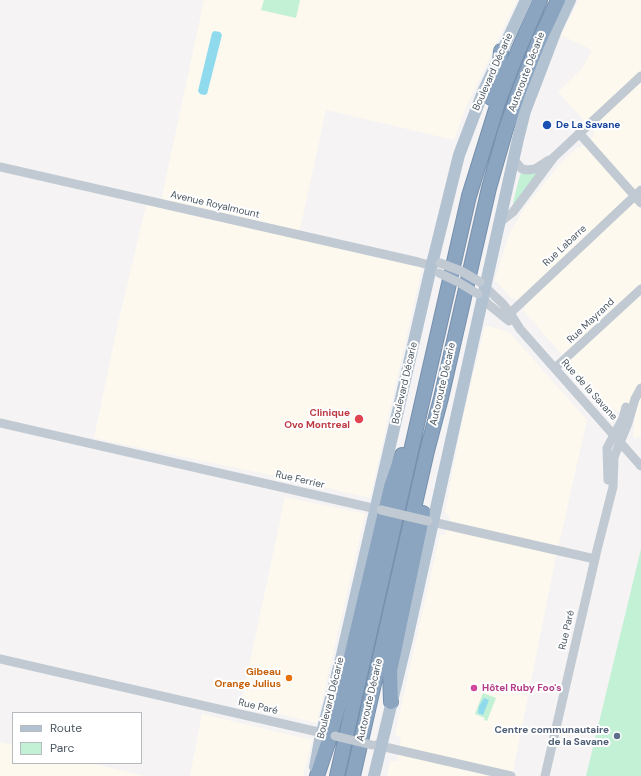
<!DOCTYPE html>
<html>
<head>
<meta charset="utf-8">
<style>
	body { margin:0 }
	#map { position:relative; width:641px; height:776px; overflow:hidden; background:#f5f3f3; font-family:"DM Sans",sans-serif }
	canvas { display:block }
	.legend { position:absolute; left:12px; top:712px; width:130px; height:52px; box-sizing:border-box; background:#fff; border:1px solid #b7bbc0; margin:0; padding:5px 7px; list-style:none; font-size:12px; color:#4a5661 }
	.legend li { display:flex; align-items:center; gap:8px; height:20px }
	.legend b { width:20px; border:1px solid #b7bbc0 }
</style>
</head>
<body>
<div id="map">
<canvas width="641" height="776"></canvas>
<ul class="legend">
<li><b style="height:5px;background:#b3c2d1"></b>Route</li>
<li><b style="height:11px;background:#c3f1d5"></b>Parc</li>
</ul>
</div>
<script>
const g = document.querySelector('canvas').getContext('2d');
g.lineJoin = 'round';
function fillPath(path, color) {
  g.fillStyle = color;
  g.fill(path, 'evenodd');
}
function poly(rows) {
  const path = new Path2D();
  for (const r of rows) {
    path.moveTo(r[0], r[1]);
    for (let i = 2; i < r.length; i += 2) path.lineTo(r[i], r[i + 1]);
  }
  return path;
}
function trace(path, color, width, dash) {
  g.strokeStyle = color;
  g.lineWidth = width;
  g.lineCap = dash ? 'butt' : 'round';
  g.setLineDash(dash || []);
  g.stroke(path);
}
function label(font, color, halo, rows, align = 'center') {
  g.font = font + ' "DM Sans",sans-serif';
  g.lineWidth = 4;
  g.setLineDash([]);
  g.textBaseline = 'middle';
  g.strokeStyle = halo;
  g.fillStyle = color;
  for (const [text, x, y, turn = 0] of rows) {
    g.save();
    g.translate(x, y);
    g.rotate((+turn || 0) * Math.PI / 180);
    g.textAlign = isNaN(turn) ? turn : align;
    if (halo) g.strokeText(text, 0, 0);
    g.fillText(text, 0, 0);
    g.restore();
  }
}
const commercial = poly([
	[204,0,517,0,466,107,454,140,326,110,298,238,422,268,370,498,289,479,94,438,119,319,148,198,161,201],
	[579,0,641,0,641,436,635,439,633,434,635,416,609,409,523,310,525,307,514,298,512,299,495,280,509,235,523,210,560,164,578,147,580,148,593,137,594,131,558,92,582,69,592,50,561,35],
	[485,326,489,326,509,332,587,420,555,561,512,776,387,776,390,761,397,761,401,739,395,734,440,535,445,535,450,516,445,513,463,417],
	[285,497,365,514,317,723,241,705],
	[202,714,312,740,303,776,190,776],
	[0,742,13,745,13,763,90,763,145,776,0,776]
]);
const green = poly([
	[264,0,300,0,296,18,261,10],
	[536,172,537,174,514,204,513,203,520,175,522,173],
	[641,549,641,776,586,776],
	[483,693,496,698,487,721,484,720,485,718,475,714]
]);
const water = poly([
	[214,31,220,32,222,35,207,94,204,95,200,94,198,91,212,33],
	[484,698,489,700,483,715,478,713,479,706]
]);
const minor = poly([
	[579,133,641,203],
	[513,159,522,169,527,170,535,169,549,160],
	[0,167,418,262,425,264,438,263],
	[499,223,513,212,554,157,641,76],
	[481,283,503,304,510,313,520,329,641,466],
	[480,295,488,304,509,321],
	[505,318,641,190],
	[555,368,641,289],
	[0,423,381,510],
	[608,480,607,448,623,418,626,407],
	[428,521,595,559],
	[0,659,327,734],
	[376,745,511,776],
	[545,776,597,550,613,487,614,457,628,423,635,399,641,388]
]);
const major = poly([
	[315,767,320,740,341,659,429,276,459,155,483,92,526,0],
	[374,776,407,639,518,139,525,111,537,80,556,30,570,0]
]);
const highway = poly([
	[491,98,499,73,501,51],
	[391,702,390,671,423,513],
	[317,776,328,743,345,682,391,487,402,455],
	[337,776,469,196,498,103,518,51,540,0],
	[353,776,427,451,441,398,489,188,505,132,519,91,538,43,558,0]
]);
const minorBridge = poly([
	[440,263,461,271,480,282],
	[439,273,458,282,478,294],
	[381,510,428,521],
	[335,736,372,745]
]);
const markers = [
	[547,125,5,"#1a4fb4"],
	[359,419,5,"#e0444e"],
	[289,678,4,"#e8710a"],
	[474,688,4,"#d1479c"],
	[617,736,4,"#5c6f8a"]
];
const streetNames = [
	["Boulevard Décarie",493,72,-66],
	["Autoroute Décarie",527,72,-69],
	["Avenue Royalmount",215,205,13],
	["Rue Labarre",565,246,-43],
	["Rue Mayrand",591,321,-43],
	["Boulevard Décarie",405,383,-77],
	["Autoroute Décarie",443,384,-77],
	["Rue de la Savane",589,390,48],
	["Rue Ferrier",300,480,13],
	["Rue Paré",567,630,-77],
	["Boulevard Décarie",331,698,-76],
	["Autoroute Décarie",370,700,-77],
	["Rue Paré",258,707,13]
];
const transitNames = [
	["De La Savane",556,125]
];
const healthNames = [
	["Clinique",350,413],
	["Ovo Montreal",350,425]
];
const foodNames = [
	["Gibeau",281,672],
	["Orange Julius",281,684]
];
const hotelNames = [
	["Hôtel Ruby Foo's",482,688]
];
const serviceNames = [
	["Centre communautaire",609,730],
	["de la Savane",609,742]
];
fillPath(commercial, '#fdf9ef');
fillPath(green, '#c3f1d5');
fillPath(water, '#90daee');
trace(highway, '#7690ad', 16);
trace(minor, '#c1cad2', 9);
trace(major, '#b3c2d1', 12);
trace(highway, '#8ba5c1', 14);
trace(minorBridge, '#c1cad2', 9);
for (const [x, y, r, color] of markers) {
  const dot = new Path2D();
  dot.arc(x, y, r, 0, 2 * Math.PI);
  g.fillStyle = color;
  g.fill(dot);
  trace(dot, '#fff', 1.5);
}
label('10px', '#4a5661', '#fff', streetNames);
label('bold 10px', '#164399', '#fff', transitNames, 'left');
label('bold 10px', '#be3a42', '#fff', healthNames, 'right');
label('bold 10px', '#c56008', '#fff', foodNames, 'right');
label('bold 10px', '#b23c85', '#fff', hotelNames, 'left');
label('bold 10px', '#4e5e75', '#fff', serviceNames, 'right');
</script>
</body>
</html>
